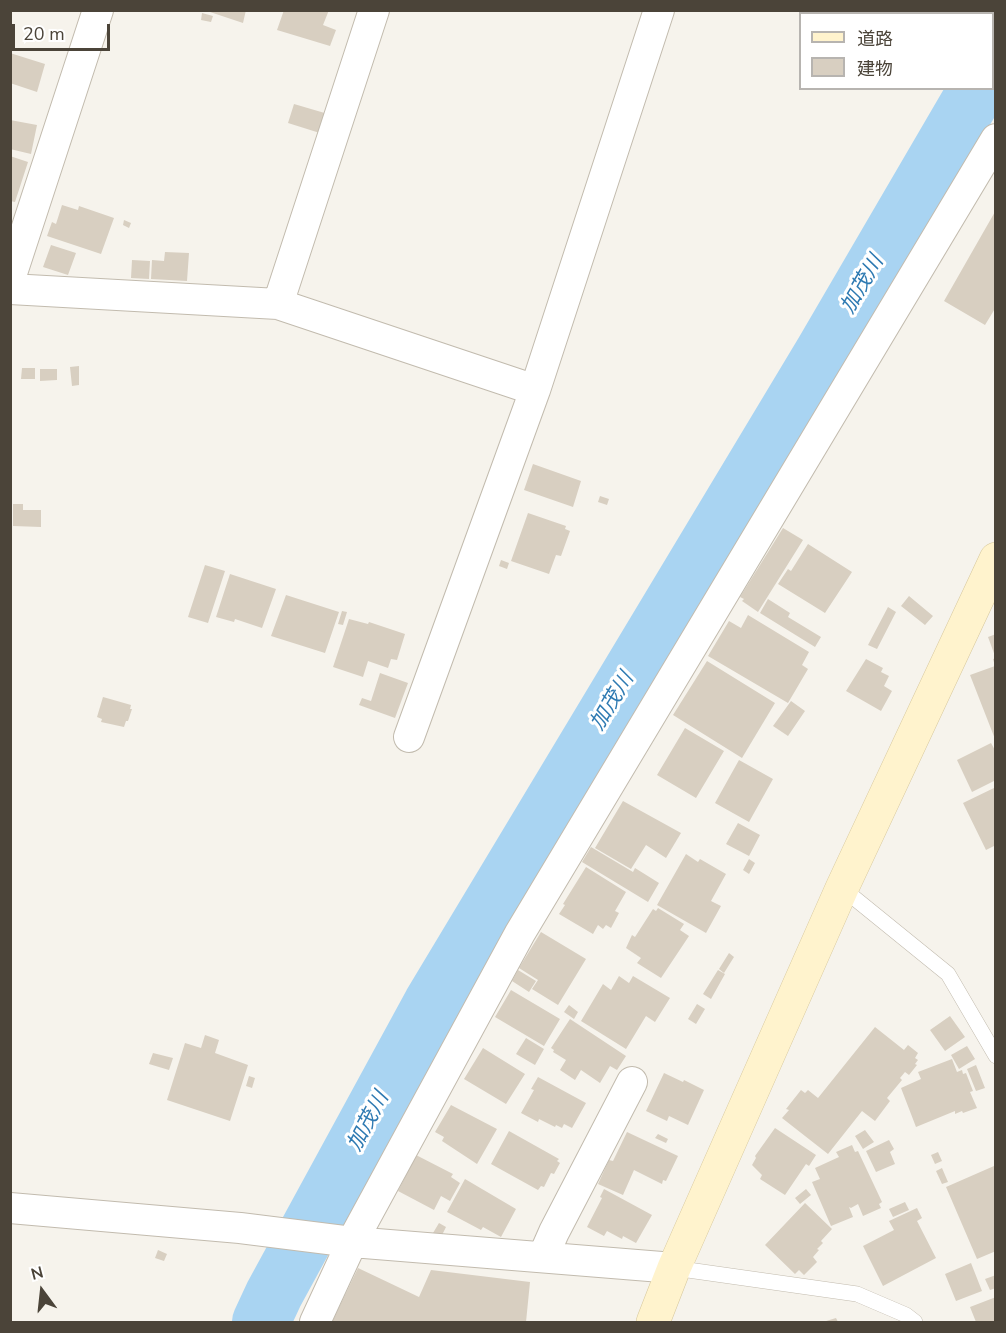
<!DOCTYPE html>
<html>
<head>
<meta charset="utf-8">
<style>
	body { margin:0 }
	#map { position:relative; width:1006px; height:1333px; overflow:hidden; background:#f6f3ec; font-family:"Nunito Sans","Noto Sans JP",sans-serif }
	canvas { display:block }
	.frame { position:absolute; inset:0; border:12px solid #4b4439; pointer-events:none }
	.legend { position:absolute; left:799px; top:12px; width:195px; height:78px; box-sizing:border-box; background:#fff; border:2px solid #b7b4b0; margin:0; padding:8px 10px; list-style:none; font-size:18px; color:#4b4439 }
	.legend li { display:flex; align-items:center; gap:12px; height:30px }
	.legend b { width:30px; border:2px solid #b7b4b0 }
	.north { position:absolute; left:12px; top:1261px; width:60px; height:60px; -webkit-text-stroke:4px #fff; paint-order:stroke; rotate:345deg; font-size:16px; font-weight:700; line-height:24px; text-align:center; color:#4b4439 }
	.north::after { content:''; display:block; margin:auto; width:21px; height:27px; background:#4b4439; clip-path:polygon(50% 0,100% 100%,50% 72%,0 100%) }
	.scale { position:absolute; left:12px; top:24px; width:98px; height:27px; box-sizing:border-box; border:3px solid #4b4439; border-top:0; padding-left:8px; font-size:18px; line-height:21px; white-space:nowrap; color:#4b4439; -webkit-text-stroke:4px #fff; paint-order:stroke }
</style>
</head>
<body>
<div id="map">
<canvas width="1006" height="1333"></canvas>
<div class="frame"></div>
<ul class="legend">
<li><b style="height:8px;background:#fff3cd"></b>道路</li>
<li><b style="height:16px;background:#d8cfc1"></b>建物</li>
</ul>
<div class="north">N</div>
<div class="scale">20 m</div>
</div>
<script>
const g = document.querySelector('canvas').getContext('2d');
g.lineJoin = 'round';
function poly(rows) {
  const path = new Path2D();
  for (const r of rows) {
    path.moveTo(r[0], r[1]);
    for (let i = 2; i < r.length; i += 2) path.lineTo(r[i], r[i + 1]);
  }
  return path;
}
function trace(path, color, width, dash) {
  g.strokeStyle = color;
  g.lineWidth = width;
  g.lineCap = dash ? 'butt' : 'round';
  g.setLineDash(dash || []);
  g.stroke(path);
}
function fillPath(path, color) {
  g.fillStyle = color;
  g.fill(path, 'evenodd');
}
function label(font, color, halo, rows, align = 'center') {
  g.font = font + ' "Nunito Sans","Noto Sans JP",sans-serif';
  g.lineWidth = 6;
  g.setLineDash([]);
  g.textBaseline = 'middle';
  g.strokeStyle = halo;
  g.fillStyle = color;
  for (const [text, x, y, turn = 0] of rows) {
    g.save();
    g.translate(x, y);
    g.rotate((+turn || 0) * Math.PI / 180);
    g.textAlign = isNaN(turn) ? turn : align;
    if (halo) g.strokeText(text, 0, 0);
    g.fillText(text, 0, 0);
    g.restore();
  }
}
const river = poly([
	[261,1322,274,1294,432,1004,824,352,978,88]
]);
const building = poly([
	[204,10,246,10,243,23],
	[284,10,329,10,323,25,336,30,330,46,277,30],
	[202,13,213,16,211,22,201,20],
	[10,53,45,64,37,92,10,83],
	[294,104,328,114,323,134,288,123],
	[10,120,37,125,31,154,10,149],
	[10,156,28,162,15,202,10,201],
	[62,205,78,210,79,206,114,218,101,254,47,236,52,222,56,224],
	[996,210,996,307,985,325,944,301],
	[124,220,131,223,129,228,123,225],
	[51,245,76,253,68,275,43,267],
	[165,252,189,253,187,281,151,279,152,260,164,261],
	[132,260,150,261,149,279,131,278],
	[79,366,79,385,72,386,70,367],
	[22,368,35,368,35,379,21,379],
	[40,369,57,369,57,380,40,381],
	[533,464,581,481,573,507,524,490],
	[600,496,609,499,607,505,598,502],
	[13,504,23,504,23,510,41,510,41,527,13,526],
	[528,513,566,526,565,529,570,531,561,556,556,555,549,574,511,561],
	[783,528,803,540,758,612,742,601,744,599,740,597],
	[808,544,852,572,825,613,778,584,788,569,791,571],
	[501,560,509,563,507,569,499,566],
	[205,565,225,571,208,623,188,617],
	[230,574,276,589,262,628,235,619,234,622,216,617],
	[286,595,339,612,325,653,271,636],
	[909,596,933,616,925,625,901,606],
	[768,599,790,613,788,617,821,637,815,647,760,613],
	[888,607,896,612,877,649,868,645],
	[342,611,347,612,343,625,338,624],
	[748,615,809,652,802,665,808,669,788,703,708,656,729,621,741,628],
	[349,619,368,624,369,622,405,634,397,660,391,659,388,668,368,661,363,677,333,667],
	[996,634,996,656,995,656,988,637],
	[996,658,996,739,995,739,970,675,995,666,993,659],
	[866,659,883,668,881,672,889,676,884,686,892,691,881,711,846,691],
	[707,661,775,703,742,758,673,715],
	[380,673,408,683,395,718,359,705,362,698,371,701],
	[103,697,131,705,130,709,132,709,128,721,126,721,124,727,101,722,102,719,97,717],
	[791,701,805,711,788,736,773,726],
	[685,728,724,751,696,798,657,775],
	[991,743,996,752,996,780,972,792,957,760],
	[739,760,773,779,749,822,715,803],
	[996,787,996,845,986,850,963,803],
	[623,801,681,833,666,858,646,845,631,869,595,848],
	[738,823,760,835,749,856,726,844],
	[591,847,633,872,635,868,659,883,648,902,582,862],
	[686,854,698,862,700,859,726,874,711,901,721,906,706,933,657,905],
	[749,859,755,863,749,874,743,870],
	[586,867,626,892,615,911,619,913,611,928,606,925,603,929,598,925,593,934,559,914,565,905,563,904],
	[658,908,684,924,680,930,689,936,661,978,637,963,641,958,626,948,632,935,635,937,653,909,656,911],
	[541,932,586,959,558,1005,532,989,538,980,519,968],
	[729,953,734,957,724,973,719,969],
	[518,970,536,981,529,992,512,981],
	[718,970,725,974,711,999,703,994],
	[619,976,629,983,633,976,670,998,655,1022,646,1016,626,1049,581,1021,603,984,611,990],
	[511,990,560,1019,544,1046,495,1017],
	[697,1004,705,1009,696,1024,688,1019],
	[569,1005,578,1012,574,1019,564,1012],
	[950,1016,965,1037,945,1051,930,1030],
	[570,1019,626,1056,617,1070,610,1066,600,1083,581,1070,575,1080,560,1070,566,1060,553,1052,554,1050,551,1048],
	[875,1027,904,1050,908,1045,918,1053,915,1058,918,1060,915,1064,917,1065,909,1075,905,1072,900,1078,902,1080,887,1098,890,1101,875,1121,862,1111,828,1154,782,1118,789,1110,786,1109,801,1090,805,1093,808,1090,818,1098],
	[205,1035,219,1040,215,1053,248,1065,230,1121,167,1100,185,1043,201,1048],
	[526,1038,544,1049,535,1065,516,1054],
	[967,1046,975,1059,959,1069,951,1055],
	[483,1048,525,1074,506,1104,464,1079],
	[153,1053,173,1058,169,1070,149,1064],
	[952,1059,957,1072,962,1070,963,1074,966,1073,973,1091,970,1092,977,1108,963,1113,962,1111,955,1114,955,1111,916,1127,901,1088,921,1079,918,1072],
	[976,1065,985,1088,976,1091,967,1069],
	[664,1073,683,1082,684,1080,704,1090,688,1125,669,1116,667,1121,646,1111],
	[249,1076,255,1078,252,1088,246,1086],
	[538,1077,586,1103,572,1128,564,1124,562,1128,556,1125,555,1127,539,1119,538,1122,521,1113,534,1090,531,1089],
	[451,1105,497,1129,477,1164,442,1141,444,1137,435,1132],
	[775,1128,816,1155,809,1166,806,1164,785,1195,760,1179,762,1175,752,1165,756,1158,755,1156],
	[865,1130,874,1142,863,1149,855,1136],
	[509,1131,559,1159,557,1161,560,1163,554,1174,551,1173,544,1187,541,1186,538,1190,491,1164],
	[627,1132,678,1156,666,1181,663,1180,662,1184,634,1170,623,1195,598,1184,609,1160,613,1161],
	[658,1134,668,1139,666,1143,655,1138],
	[889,1140,894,1149,890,1152,895,1164,876,1172,866,1151],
	[852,1145,855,1152,858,1151,882,1202,879,1204,881,1208,863,1216,858,1204,851,1208,849,1207,853,1217,831,1226,812,1182,820,1179,815,1168,839,1157,836,1152],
	[938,1152,942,1161,935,1164,931,1155],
	[416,1155,453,1174,451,1177,460,1183,450,1201,441,1196,434,1210,398,1191],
	[994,1166,996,1251,977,1259,946,1187],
	[942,1168,948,1182,942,1184,936,1171],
	[465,1179,516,1209,501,1237,483,1227,481,1230,447,1212],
	[604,1189,652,1215,636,1243,623,1236,622,1239,607,1231,604,1236,587,1227,602,1198,600,1197],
	[806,1189,811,1195,800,1204,795,1198],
	[905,1202,909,1210,893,1217,889,1209],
	[805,1203,832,1229,821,1241,823,1243,817,1249,819,1250,813,1257,817,1262,804,1275,799,1270,795,1274,765,1245],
	[917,1208,922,1218,917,1221,936,1258,883,1286,863,1246,894,1230,889,1221],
	[439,1223,446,1227,441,1237,433,1233],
	[158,1250,167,1254,164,1261,155,1258],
	[971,1263,982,1291,956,1301,945,1274],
	[358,1268,419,1297,431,1270,530,1282,526,1322,332,1322],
	[996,1275,996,1288,990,1290,985,1279],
	[996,1297,996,1322,976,1322,970,1307],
	[836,1318,838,1322,823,1322]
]);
const lane = poly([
	[842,888,948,974,996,1056],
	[674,1268,857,1294,906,1315,915,1322]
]);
const street = poly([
	[10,279,98,10],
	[10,289,278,304,535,390],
	[278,304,374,10],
	[409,737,535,390,659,10],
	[10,1208,240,1228,352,1242,674,1268],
	[543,1257,554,1232,632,1082],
	[315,1322,352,1242,520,933,996,139]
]);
const secondary = poly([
	[653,1322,674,1268,842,888,996,559]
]);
const waterNames = [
	["加茂川",863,285,-60],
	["加茂川",613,702,-59],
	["加茂川",369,1122,-62]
];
trace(river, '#a9d4f2', 58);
fillPath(building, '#d8cfc1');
trace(lane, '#c2bbae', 16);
trace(street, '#c2bbae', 32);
trace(secondary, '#d6c79b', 34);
trace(lane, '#fff', 15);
trace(street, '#fff', 30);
trace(secondary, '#fff3cd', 33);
label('italic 21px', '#2e7ab2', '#fff', waterNames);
</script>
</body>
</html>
